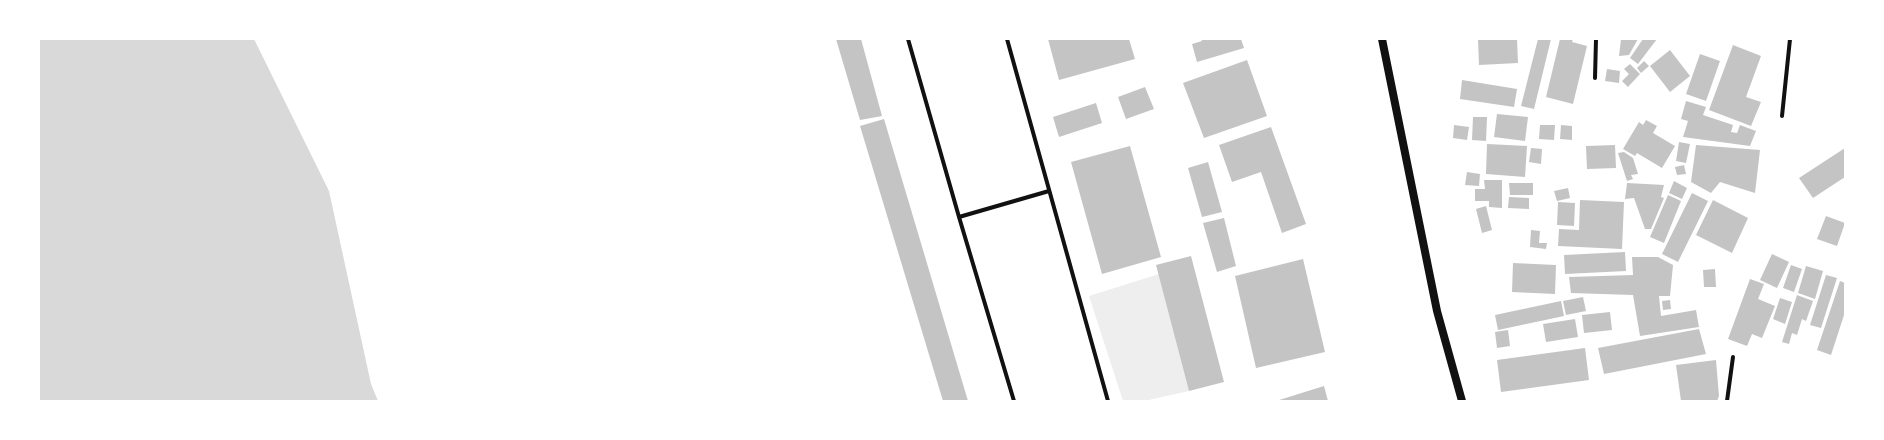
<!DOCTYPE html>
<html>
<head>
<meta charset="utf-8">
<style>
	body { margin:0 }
	#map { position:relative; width:1884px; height:440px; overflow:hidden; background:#fff; font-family:"Public Sans",sans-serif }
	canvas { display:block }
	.frame { position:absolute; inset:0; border:40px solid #fff; pointer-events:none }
</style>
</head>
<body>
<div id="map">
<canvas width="1884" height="440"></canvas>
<div class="frame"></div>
</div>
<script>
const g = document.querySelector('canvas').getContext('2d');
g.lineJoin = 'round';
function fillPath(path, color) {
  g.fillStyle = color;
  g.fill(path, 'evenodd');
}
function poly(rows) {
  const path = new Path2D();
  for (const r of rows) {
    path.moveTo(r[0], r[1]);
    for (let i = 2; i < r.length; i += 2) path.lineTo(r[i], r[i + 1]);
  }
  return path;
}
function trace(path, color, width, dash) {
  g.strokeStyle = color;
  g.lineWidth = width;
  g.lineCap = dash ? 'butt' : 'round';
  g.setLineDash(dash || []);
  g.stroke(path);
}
const green = poly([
	[1159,274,1189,391,1144,401,1123,401,1089,296]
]);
const water = poly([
	[39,39,254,39,329,191,371,384,378,401,39,401]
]);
const building = poly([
	[836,39,861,39,882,116,860,120],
	[1048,39,1129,39,1135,59,1059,80],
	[1201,39,1241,39,1244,48,1197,62,1192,44,1202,41],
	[1478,39,1517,39,1518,63,1479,65],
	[1538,39,1551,39,1534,109,1521,106],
	[1560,39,1573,39,1572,42,1587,46,1573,104,1546,97],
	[1621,39,1638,39,1629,55,1619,56],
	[1643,39,1657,39,1638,64,1630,58],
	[1733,45,1761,56,1746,97,1761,102,1751,126,1709,110],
	[1670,50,1690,76,1670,92,1650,66],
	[1700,54,1720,61,1706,101,1686,94],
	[1247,60,1267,116,1204,138,1183,83],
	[1644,61,1649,66,1641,73,1637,68],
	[1630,64,1640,74,1628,87,1622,81,1629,74,1624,69],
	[1607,69,1620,71,1619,83,1605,81],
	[1462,80,1517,89,1514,107,1460,99],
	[1145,87,1154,109,1126,119,1118,97],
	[1686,101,1706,107,1703,115,1733,125,1731,132,1737,133,1740,125,1756,131,1750,146,1683,137,1688,121,1681,119],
	[1096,103,1102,123,1059,137,1053,117],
	[1497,114,1528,117,1525,141,1494,137],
	[1473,117,1487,117,1486,141,1472,140],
	[884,119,968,401,943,401,860,126],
	[1646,120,1657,126,1653,133,1675,146,1662,168,1637,153,1635,156,1623,149,1639,122,1643,125],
	[1454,125,1469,127,1467,140,1453,138],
	[1540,125,1555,125,1554,140,1539,139],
	[1561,125,1572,126,1572,140,1560,139],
	[1271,127,1306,224,1282,233,1261,172,1232,182,1219,145],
	[1679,142,1690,144,1686,163,1676,161],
	[1487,144,1527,146,1525,177,1486,174],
	[1615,145,1616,168,1587,169,1586,146],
	[1696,145,1760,150,1755,193,1720,182,1711,193,1691,182],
	[1130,146,1161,257,1102,274,1071,162],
	[1531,148,1542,149,1541,164,1529,162],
	[1845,148,1845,177,1813,198,1799,178],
	[1624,152,1633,158,1638,174,1631,175,1633,179,1627,181,1618,153],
	[1208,162,1222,212,1202,217,1188,168],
	[1684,165,1686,174,1677,175,1675,167],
	[1467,172,1480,174,1479,186,1465,185],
	[1484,180,1502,180,1502,208,1489,207,1489,201,1475,201,1475,189,1485,189],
	[1674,181,1687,188,1682,199,1669,193],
	[1509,183,1533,183,1533,195,1510,195],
	[1627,183,1664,185,1661,197,1664,198,1651,229,1645,229,1634,198,1625,199],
	[1568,188,1570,198,1557,201,1554,191],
	[1692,193,1708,201,1678,262,1662,254],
	[1668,195,1681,201,1664,243,1650,237],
	[1509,197,1529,198,1529,209,1508,208],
	[1580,200,1624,202,1622,249,1558,246,1559,229,1579,230],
	[1713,200,1748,218,1732,253,1696,235],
	[1558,202,1575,203,1574,226,1557,225],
	[1486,206,1492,230,1482,233,1476,209],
	[1826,216,1845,223,1837,246,1817,239],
	[1224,218,1236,266,1217,272,1203,223],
	[1531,230,1540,231,1539,243,1547,243,1546,249,1530,247],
	[1625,252,1626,271,1565,274,1564,255],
	[1772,254,1789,262,1777,288,1760,280],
	[1191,256,1224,382,1189,391,1156,265],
	[1632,257,1658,257,1673,265,1670,296,1659,296,1661,316,1696,310,1699,327,1640,336,1633,295,1571,293,1569,277,1633,275],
	[1303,259,1325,352,1256,368,1235,276],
	[1513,263,1556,265,1555,294,1512,292],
	[1791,265,1802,269,1794,292,1783,288],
	[1806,266,1823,271,1815,299,1798,293],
	[1715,269,1716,287,1704,287,1703,270],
	[1826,275,1837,278,1821,328,1810,325],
	[1750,279,1764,284,1758,299,1775,306,1762,338,1752,334,1747,346,1728,339],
	[1840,281,1845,283,1845,312,1831,355,1817,350],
	[1797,295,1813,301,1806,321,1802,319,1797,335,1792,333,1789,344,1782,342],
	[1583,297,1586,311,1566,315,1563,301],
	[1780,298,1792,302,1785,324,1773,319],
	[1670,300,1671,309,1663,310,1662,301],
	[1561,301,1564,316,1498,330,1495,315],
	[1610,312,1612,330,1584,333,1582,315],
	[1575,319,1578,337,1546,342,1543,324],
	[1699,329,1706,354,1604,374,1598,348],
	[1508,330,1510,346,1497,348,1495,332],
	[1585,348,1589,380,1501,392,1497,360],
	[1716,360,1719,396,1717,401,1681,401,1676,365],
	[1324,386,1328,401,1276,401]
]);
const minor = poly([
	[908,39,959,217,1014,401],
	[1007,39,1108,401],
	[1595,78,1596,39],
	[1782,116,1790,39],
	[959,217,1049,191],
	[1727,401,1733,357]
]);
const secondary = poly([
	[1382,39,1437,311,1462,401]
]);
fillPath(green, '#eee');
fillPath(water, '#d9d9d9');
fillPath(building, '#c4c4c4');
trace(minor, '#111', 4);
trace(secondary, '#111', 8);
</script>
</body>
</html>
